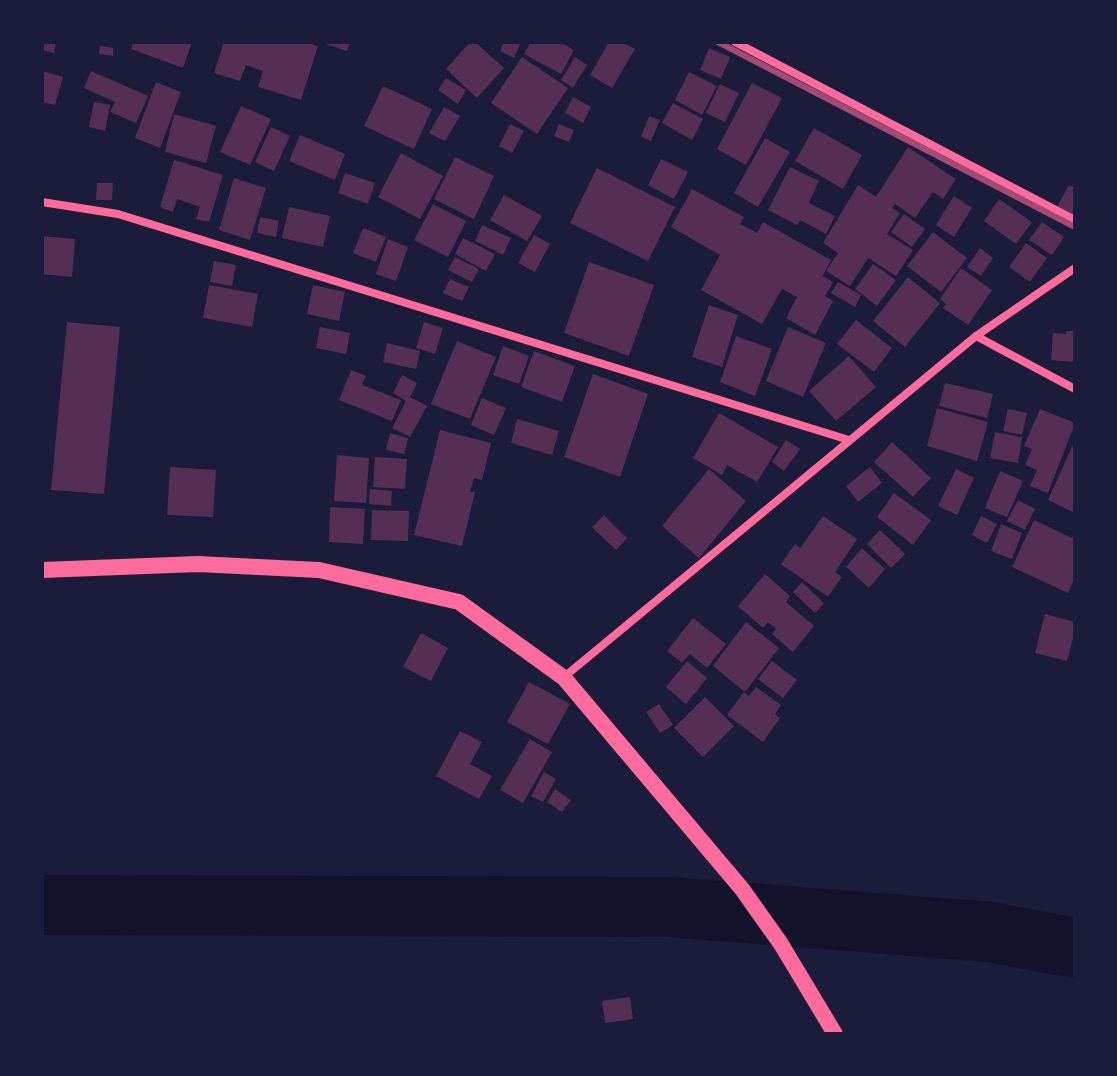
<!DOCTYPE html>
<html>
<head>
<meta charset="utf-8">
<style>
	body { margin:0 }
	#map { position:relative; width:1117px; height:1076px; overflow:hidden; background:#1b1b3a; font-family:Barlow,sans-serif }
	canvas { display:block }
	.frame { position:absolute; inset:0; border:44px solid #1b1b3a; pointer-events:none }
</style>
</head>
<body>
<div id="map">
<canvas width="1117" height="1076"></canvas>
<div class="frame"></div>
</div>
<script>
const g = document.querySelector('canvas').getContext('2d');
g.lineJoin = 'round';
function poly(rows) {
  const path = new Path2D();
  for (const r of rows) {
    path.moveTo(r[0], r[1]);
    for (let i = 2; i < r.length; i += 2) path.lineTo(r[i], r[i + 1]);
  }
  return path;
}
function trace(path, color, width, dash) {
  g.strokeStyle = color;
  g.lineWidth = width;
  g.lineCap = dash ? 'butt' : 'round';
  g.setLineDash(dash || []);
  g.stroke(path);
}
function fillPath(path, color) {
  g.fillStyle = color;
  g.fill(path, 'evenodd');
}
const river = poly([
	[42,905,669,907,990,932,1075,948]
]);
const building = poly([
	[42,42,56,42,54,53,42,50],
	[133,42,192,42,183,68,131,49],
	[224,42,305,42,318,46,301,100,258,87,263,71,246,65,240,81,214,73],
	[320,42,350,42,347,51],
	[470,42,475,42,504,68,477,98,446,69],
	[504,42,521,42,514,58,500,51],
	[531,42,560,42,574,50,561,74,524,54],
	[609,42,622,42,635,49,612,88,590,75],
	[100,46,113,48,113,56,99,54],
	[709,48,730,57,721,79,700,70],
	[522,57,568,88,537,134,491,103],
	[575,57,587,65,573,88,561,80],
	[42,71,63,77,55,105,42,102],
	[91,71,148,96,136,123,110,112,115,102,84,88],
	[689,72,717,86,702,115,675,100],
	[446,78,466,90,458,104,438,90],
	[156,82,181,92,160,148,135,138],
	[752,83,782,98,746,165,717,149],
	[720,84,739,93,725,122,706,113],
	[383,86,432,109,414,149,364,126],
	[573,97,591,107,583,123,565,113],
	[94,102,110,105,105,131,89,127],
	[673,103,703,119,692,140,662,123],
	[241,106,271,119,250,165,220,152],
	[444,107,460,116,445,141,429,133],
	[174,114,216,126,206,163,165,152],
	[649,116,660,120,651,141,641,137],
	[510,124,524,131,512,153,499,146],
	[559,124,574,130,569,142,554,136],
	[271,127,290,136,274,171,255,162],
	[814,128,862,155,843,189,795,161],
	[300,135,345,154,335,180,289,161],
	[765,138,790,152,758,207,734,193],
	[908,147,956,179,943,199,933,192,915,218,895,204,892,208,900,213,887,234,913,250,896,276,868,258,850,286,826,271,838,253,823,243,858,185,876,197],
	[401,153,443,176,420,219,378,197],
	[455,157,494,176,474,219,434,199],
	[661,159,688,172,674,199,648,185],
	[174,160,223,175,209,222,196,219,200,207,177,199,173,212,160,207],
	[790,167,819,181,809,203,835,216,826,234,800,220,797,225,768,210],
	[597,168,675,207,648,261,570,223],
	[345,173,375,183,368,204,338,193],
	[234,178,266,188,250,240,219,230],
	[97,183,113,183,112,200,96,200],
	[1069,185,1075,188,1075,217,1057,207],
	[692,189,744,217,740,224,757,233,763,222,831,260,822,277,823,276,833,282,825,296,833,301,815,335,786,318,797,297,782,289,762,324,701,290,720,255,671,227],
	[504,195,542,216,527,241,490,220],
	[954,196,972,208,954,237,936,225],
	[999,199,1032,222,1016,244,984,221],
	[433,204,466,221,448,257,414,240],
	[289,207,330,216,323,247,282,238],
	[904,214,925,229,912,247,891,232],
	[260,217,279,221,276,237,257,233],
	[1042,222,1064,237,1052,255,1029,240],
	[482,225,511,238,503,255,475,241],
	[363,228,386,237,376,262,353,253],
	[933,232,967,258,941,292,907,266],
	[534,235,550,244,535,272,518,263],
	[42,236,75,239,72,277,42,274],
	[463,238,495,254,486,271,455,254],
	[388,239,408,247,396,281,376,274],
	[1026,243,1047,258,1030,282,1009,267],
	[980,248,993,258,981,276,967,267],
	[455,257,479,269,472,282,448,270],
	[214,261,236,265,232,286,210,282],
	[589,262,654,285,629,356,564,333],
	[873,264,896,280,877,306,855,289],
	[961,268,992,290,968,325,943,308,946,304,940,299],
	[908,277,940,303,905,347,873,321],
	[450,279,469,287,462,301,443,293],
	[838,282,861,295,855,307,831,293],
	[209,285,258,294,252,327,203,318],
	[313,285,345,292,339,321,307,314],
	[709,305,738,315,722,367,692,357],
	[856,320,892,348,874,372,837,344],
	[67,322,120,327,104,494,51,490],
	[424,322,443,328,435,354,416,348],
	[320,327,350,333,346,354,316,348],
	[788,327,826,343,803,397,766,381],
	[1066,331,1075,331,1075,362,1051,360,1053,333,1066,334],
	[736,336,772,349,755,396,720,382],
	[457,341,496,357,470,419,431,404],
	[387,343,420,351,416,369,383,362],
	[503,346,529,356,519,384,493,375],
	[534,351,575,366,562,402,521,387],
	[849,356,876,387,836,421,809,391],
	[351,370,366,376,362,385,401,400,392,421,339,400],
	[593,374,648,394,620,477,564,457],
	[402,375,417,383,410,397,427,406,410,437,392,428,406,401,409,403,393,393],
	[945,383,993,394,987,418,939,406],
	[482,398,506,408,494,435,471,425],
	[937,408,988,422,977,461,927,446],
	[1008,409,1027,413,1022,435,1003,431],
	[1040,409,1075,423,1048,493,1030,486,1037,470,1025,465,1032,449,1024,446],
	[719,413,778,447,757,482,727,465,722,475,693,458],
	[517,419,559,431,552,455,511,443],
	[440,430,491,443,482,480,474,478,470,492,475,492,462,546,414,535],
	[995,432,1022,437,1018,463,990,458],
	[390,433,408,438,404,454,386,450],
	[786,440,800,449,784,471,772,462],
	[1075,440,1075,513,1048,500],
	[892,442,931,478,913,497,874,462],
	[337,455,369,458,366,503,334,501],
	[375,457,407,459,405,489,373,487],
	[170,467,216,470,213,517,167,515],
	[870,467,882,483,858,502,846,486],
	[709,469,746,501,699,558,662,526],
	[956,469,974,478,957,515,938,506],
	[1000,471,1023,481,1007,517,985,508],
	[370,489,392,491,391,506,369,504],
	[894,493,931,520,913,545,877,517],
	[1018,500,1035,509,1025,530,1007,521],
	[330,507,365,509,363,544,329,542],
	[372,510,409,511,408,541,371,540],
	[604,515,627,538,616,550,592,527],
	[823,516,857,539,835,572,842,577,828,597,781,564,795,544,800,548],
	[981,516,997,524,987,543,972,535],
	[1034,520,1072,538,1075,532,1075,577,1068,593,1012,567],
	[1001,524,1022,533,1012,559,991,551],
	[880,530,905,554,891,568,867,544],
	[862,548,885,569,869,588,846,567],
	[765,574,790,596,786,602,814,626,793,652,772,634,776,629,768,622,763,628,738,606],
	[802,582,824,603,815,613,793,592],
	[1045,614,1075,622,1075,631,1067,661,1035,653],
	[693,618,726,644,707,668,690,654,682,663,667,651],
	[746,622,779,648,745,692,713,666],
	[421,633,448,648,431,681,403,667],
	[687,661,707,678,686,704,666,687],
	[772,661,797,680,783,698,758,679],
	[529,682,570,704,548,744,507,722],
	[756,687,781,705,775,714,780,718,763,742,727,715,744,692,749,696],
	[705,697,734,726,703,757,674,728],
	[659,704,673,725,660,733,646,712],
	[460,731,482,742,470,764,492,776,479,799,436,776],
	[530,739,552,752,523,803,500,790],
	[544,772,556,779,543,802,531,796],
	[555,789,571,800,562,812,547,802],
	[630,997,633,1019,605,1023,602,1001]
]);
const minor = poly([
	[735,42,1075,220],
	[42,202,118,214,849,440],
	[976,336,1075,389],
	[564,677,976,336,1075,268]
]);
const secondary = poly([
	[42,570,198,564,319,570,459,602,564,678,742,889,781,944,835,1034]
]);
const rail = poly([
	[718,42,1075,227]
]);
trace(river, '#12122b', 60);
fillPath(building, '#542f53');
trace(minor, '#ff6b9d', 8);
trace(secondary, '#ff6b9d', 16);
trace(rail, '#a44b75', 6);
</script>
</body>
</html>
